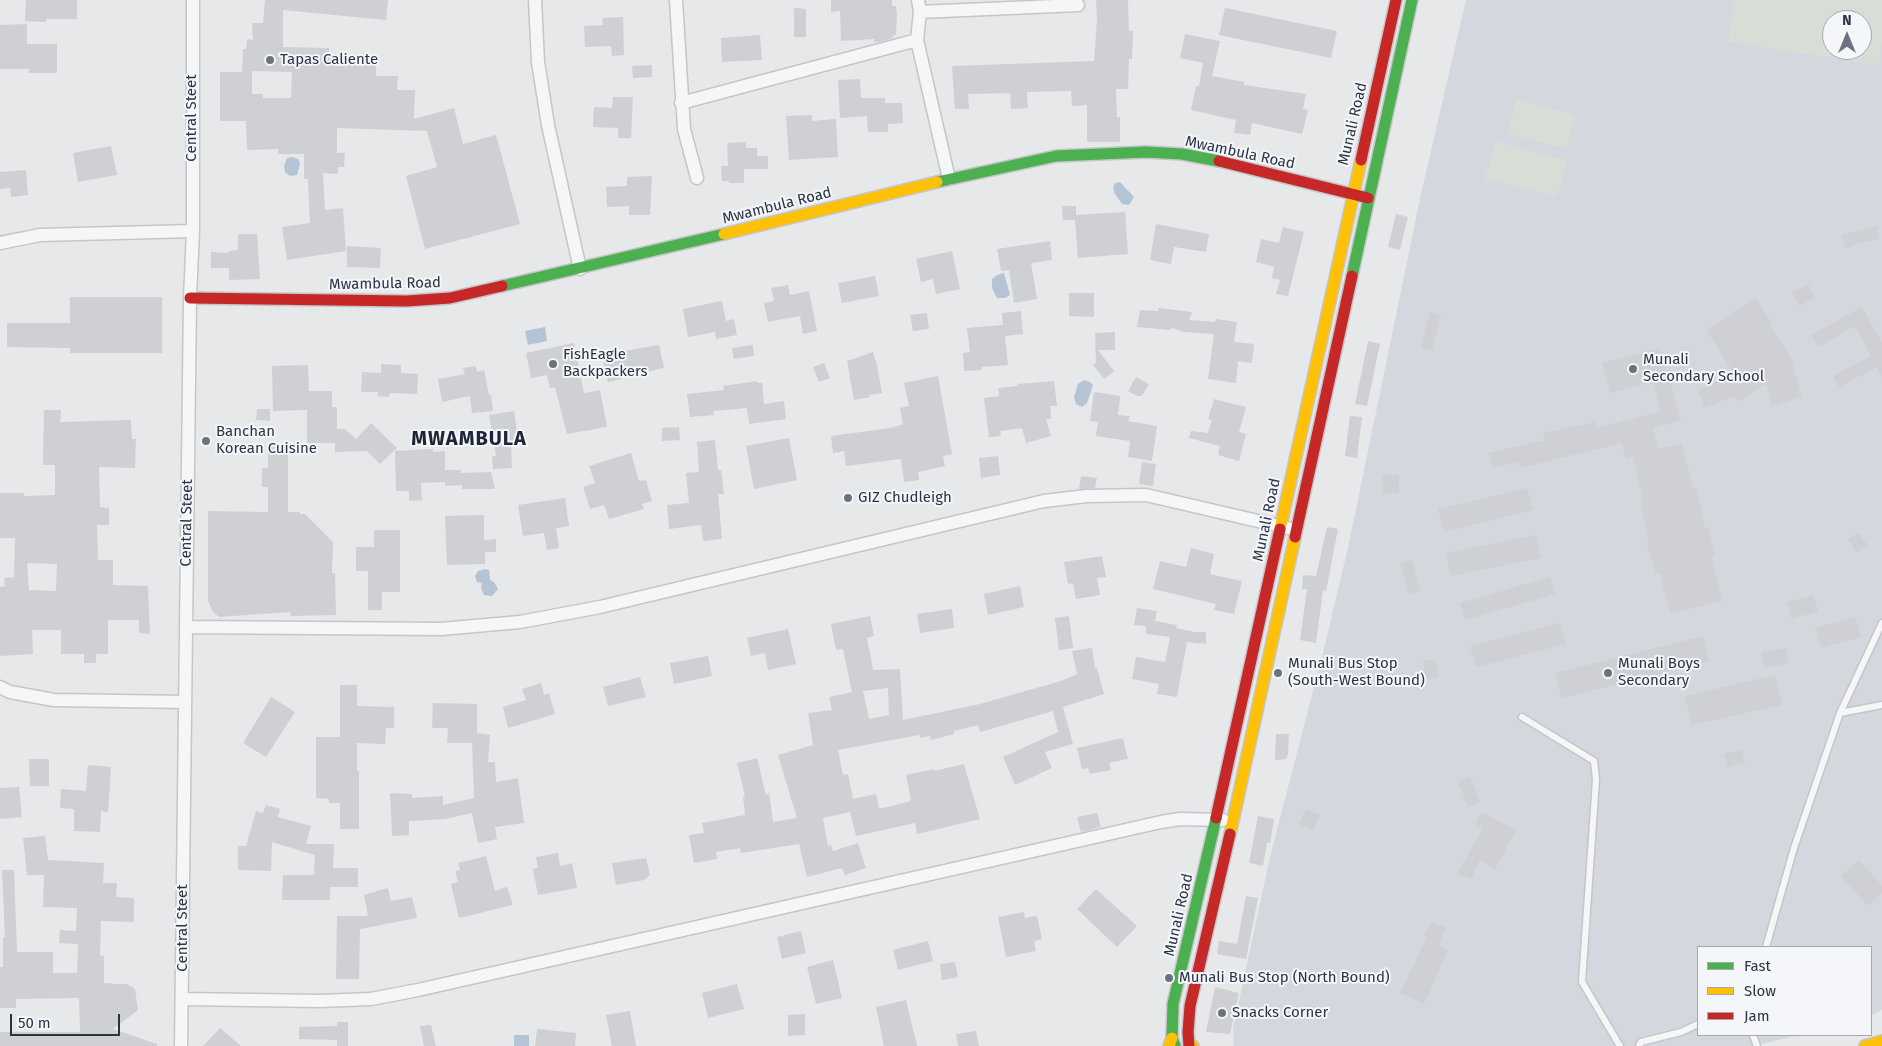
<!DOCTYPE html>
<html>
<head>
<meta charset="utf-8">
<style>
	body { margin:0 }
	#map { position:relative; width:1882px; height:1046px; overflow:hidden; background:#e6e8ea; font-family:"Fira Sans",sans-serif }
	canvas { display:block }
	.legend { position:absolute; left:1697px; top:946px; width:175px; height:90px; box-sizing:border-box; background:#f4f6f9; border:1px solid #a4a8b1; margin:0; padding:6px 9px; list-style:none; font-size:15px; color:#2b3445 }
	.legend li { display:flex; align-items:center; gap:10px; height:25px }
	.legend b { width:25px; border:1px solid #a4a8b1 }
	.north { position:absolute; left:1822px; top:10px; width:50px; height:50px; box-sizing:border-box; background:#f4f6f9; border:1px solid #a4a8b1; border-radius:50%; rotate:0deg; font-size:14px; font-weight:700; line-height:20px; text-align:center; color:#2b3445 }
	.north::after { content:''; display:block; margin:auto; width:18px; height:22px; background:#6c737f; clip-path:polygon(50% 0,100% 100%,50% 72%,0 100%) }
	.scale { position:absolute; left:10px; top:1014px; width:110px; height:22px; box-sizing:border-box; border:2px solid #2b3445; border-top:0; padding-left:6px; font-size:15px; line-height:18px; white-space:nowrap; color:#2b3445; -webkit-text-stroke:4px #f4f6f9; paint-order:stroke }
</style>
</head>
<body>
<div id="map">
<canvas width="1882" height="1046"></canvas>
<ul class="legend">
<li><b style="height:6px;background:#4caf50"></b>Fast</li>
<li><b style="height:6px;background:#ffc107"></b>Slow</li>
<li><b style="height:6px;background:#c62828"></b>Jam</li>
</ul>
<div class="north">N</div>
<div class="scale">50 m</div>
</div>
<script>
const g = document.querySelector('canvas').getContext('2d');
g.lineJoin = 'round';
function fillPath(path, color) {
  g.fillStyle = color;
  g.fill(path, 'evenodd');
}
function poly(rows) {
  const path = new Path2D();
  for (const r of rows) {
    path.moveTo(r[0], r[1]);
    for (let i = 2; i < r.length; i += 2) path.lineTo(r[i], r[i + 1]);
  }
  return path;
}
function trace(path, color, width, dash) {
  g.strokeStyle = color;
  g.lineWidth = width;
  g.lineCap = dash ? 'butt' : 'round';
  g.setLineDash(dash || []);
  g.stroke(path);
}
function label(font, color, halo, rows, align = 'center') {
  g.font = font + ' "Fira Sans",sans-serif';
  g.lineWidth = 4;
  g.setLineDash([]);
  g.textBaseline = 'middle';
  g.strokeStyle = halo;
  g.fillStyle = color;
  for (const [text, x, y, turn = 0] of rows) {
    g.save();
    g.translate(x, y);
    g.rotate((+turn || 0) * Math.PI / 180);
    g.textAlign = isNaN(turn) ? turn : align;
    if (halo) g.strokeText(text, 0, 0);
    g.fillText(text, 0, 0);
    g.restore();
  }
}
const built = poly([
	[1466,0,1882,0,1882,1010,1871,1015,1871,947,1698,947,1698,1035,1800,1035,1752,1046,1234,1046,1233,1029,1270,857,1325,645,1349,543,1421,194],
	[1832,20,1862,20,1862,50,1832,50]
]);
const green = poly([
	[1734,0,1882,0,1882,43,1879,65,1728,42],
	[1832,20,1862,20,1862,50,1832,50],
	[1517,99,1575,115,1566,149,1508,133],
	[1495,141,1567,161,1557,197,1485,179]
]);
const water = poly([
	[292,157,298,159,300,164,297,175,290,176,285,172,284,166,287,158],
	[1120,182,1134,197,1129,205,1122,204,1115,194,1113,188,1115,183],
	[1004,273,1010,295,1005,298,997,298,992,288,992,279,997,275],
	[545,327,547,341,528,345,525,331],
	[1084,380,1090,382,1093,385,1087,403,1082,407,1076,404,1074,397,1078,384],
	[486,569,489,570,490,580,494,582,498,589,492,596,484,595,481,588,482,583,477,582,475,576,478,571],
	[514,1035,529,1035,529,1046,514,1046]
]);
const building = poly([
	[26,0,77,0,77,19,46,19,46,22,25,21],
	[265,0,388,0,386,20,283,10,283,47,329,48,329,54,376,55,376,76,398,76,397,90,415,90,414,119,454,108,463,144,496,135,520,224,425,249,406,176,437,167,427,131,337,128,337,153,345,153,344,167,338,167,338,174,323,173,325,210,343,208,346,251,287,260,282,227,310,223,308,179,304,179,304,154,278,154,278,149,247,150,246,121,220,121,220,72,242,72,243,49,246,49,247,39,253,40,252,23,263,23],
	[252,71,292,72,291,98,263,98,263,94,252,94],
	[831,0,892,0,892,6,896,6,897,16,896,35,893,35,893,38,879,42,874,42,874,39,841,41,840,11,831,12],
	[1096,0,1128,0,1129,31,1133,31,1132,59,1129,59,1128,89,1116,89,1117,117,1120,117,1120,142,1087,142,1087,105,1072,106,1071,91,1027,92,1028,108,1011,109,1010,93,968,94,969,109,955,109,952,66,1094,61,1097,20],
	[794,8,806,9,806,37,794,37],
	[1225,8,1337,31,1331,58,1219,35],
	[623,17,624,55,612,56,611,46,585,47,584,26,603,25,602,18],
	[27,24,27,44,57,44,57,73,29,73,29,69,0,69,0,25],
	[1185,34,1220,41,1212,76,1244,82,1244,85,1306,94,1303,109,1308,110,1302,134,1252,123,1250,135,1234,133,1236,120,1191,110,1196,86,1199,86,1203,63,1180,58],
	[760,35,762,60,722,62,721,38],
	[652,65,652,77,633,78,632,66],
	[860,79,861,98,885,98,885,103,902,103,903,123,888,124,888,132,868,132,867,116,840,118,838,80],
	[613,97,633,97,631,138,618,138,618,128,593,127,594,107,612,108],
	[812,115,812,121,836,119,838,157,789,160,786,116],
	[746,142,746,148,757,148,757,156,768,156,768,169,744,169,744,183,729,183,729,181,722,181,721,166,728,166,727,143],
	[111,146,117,175,78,182,73,153],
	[26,170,28,195,11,197,10,188,0,189,0,172],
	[652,176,650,215,629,215,629,206,607,207,606,187,627,186,627,177],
	[1062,206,1076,206,1076,215,1125,212,1128,254,1078,258,1075,220,1063,220],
	[1396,214,1408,217,1400,250,1388,247],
	[1156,224,1209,234,1206,252,1174,247,1171,264,1150,260],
	[1877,226,1879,239,1856,243,1856,245,1845,249,1841,235],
	[1283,227,1304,232,1288,296,1276,294,1280,280,1272,278,1274,267,1256,262,1261,239,1279,243],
	[238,234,257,234,260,279,229,280,229,268,211,268,211,252,229,253,228,251,238,250],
	[1050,241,1052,260,1031,263,1037,299,1014,303,1009,270,1001,271,997,249],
	[347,246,381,248,380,268,347,267],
	[952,251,960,289,936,294,933,279,921,282,916,259],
	[875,276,879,296,842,303,838,283],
	[1808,284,1815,298,1799,306,1792,293],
	[788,285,790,295,809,291,817,331,803,334,800,316,768,322,764,303,774,301,771,288],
	[1069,293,1094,293,1094,317,1069,316],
	[70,297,162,297,162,353,70,353,70,348,7,347,7,323,70,323],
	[1756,298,1773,325,1770,326,1796,366,1793,367,1802,397,1772,406,1766,384,1738,402,1734,396,1705,408,1698,389,1720,380,1733,372,1706,330],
	[722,301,726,321,734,319,737,335,716,339,715,332,688,337,683,309],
	[1862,307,1882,343,1882,377,1877,367,1839,387,1833,376,1871,356,1855,326,1818,347,1811,335],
	[1159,308,1192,312,1189,320,1215,322,1216,319,1237,322,1234,342,1254,344,1252,363,1238,361,1236,383,1208,379,1214,334,1184,332,1173,328,1169,330,1137,327,1140,310,1158,311],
	[1021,311,1023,334,1005,336,1008,365,982,367,982,370,964,371,963,353,970,352,967,328,1003,325,1002,313],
	[1430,312,1441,315,1432,350,1421,348],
	[927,313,929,329,913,331,910,315],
	[1115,332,1115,350,1098,350,1114,371,1104,379,1093,365,1096,363,1095,333],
	[1368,341,1380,344,1367,406,1355,404],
	[574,343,584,393,600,390,607,427,567,434,555,387,550,388,547,375,531,378,526,353],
	[659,345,664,368,621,377,622,379,608,382,602,355],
	[753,345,754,356,734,359,732,348],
	[1660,348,1681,420,1653,428,1659,449,1682,444,1693,488,1697,488,1705,528,1708,528,1716,556,1712,557,1722,601,1670,614,1660,573,1656,574,1647,546,1649,545,1640,498,1643,498,1633,457,1626,459,1622,443,1520,468,1518,462,1493,468,1489,453,1545,440,1543,433,1558,430,1595,422,1597,428,1661,411,1653,382,1610,393,1602,363],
	[873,352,877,365,882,393,869,395,870,397,854,400,847,361],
	[824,363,830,378,819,382,813,367],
	[381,364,401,365,401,373,418,374,417,394,390,393,389,397,378,396,378,392,361,392,362,372,381,373],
	[308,365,309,391,332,391,332,407,337,407,337,429,345,429,356,439,371,423,397,448,380,464,367,451,335,452,335,443,307,443,307,410,273,411,272,366],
	[476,366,477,372,484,370,489,395,491,395,493,411,472,413,470,396,442,402,438,379,465,374,463,368],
	[938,376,952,454,943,456,945,466,918,472,919,480,904,482,901,459,846,466,844,451,833,453,831,436,891,428,903,424,900,408,909,406,904,383],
	[1136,377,1149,384,1142,396,1137,396,1128,391],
	[757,381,757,383,762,383,764,404,784,401,786,419,749,424,747,408,713,411,714,415,690,417,687,394,724,390,723,386],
	[1054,381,1057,406,1050,406,1051,419,1046,419,1051,436,1026,443,1022,428,1000,431,1001,436,989,437,984,398,999,396,998,388,1018,386,1017,384],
	[1094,392,1120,396,1118,415,1130,416,1128,421,1157,426,1152,461,1128,457,1130,441,1096,436,1098,422,1090,421],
	[1214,399,1246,407,1239,432,1246,434,1239,461,1218,455,1220,446,1189,438,1191,431,1208,433,1212,420,1208,419],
	[257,409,270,409,270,421,256,420],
	[44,410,61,410,60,422,131,420,132,439,136,439,135,468,99,467,100,507,109,508,109,525,97,525,98,560,113,560,113,585,148,586,150,634,139,633,139,620,108,620,108,654,96,654,96,663,84,663,84,654,61,654,61,630,32,630,33,654,0,656,0,587,5,586,4,578,14,577,15,538,0,538,0,493,24,493,24,496,55,495,55,465,43,465],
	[27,563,57,564,56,591,29,590],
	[514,411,519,443,511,445,512,468,493,469,492,456,496,456,489,415],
	[1350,416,1362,417,1357,458,1345,456],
	[679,427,680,440,662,441,662,428],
	[789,438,797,480,754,489,746,446],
	[715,440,718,470,721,470,724,494,718,494,722,539,703,541,701,525,669,529,667,505,689,503,686,473,699,472,697,442],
	[268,447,288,447,288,512,300,512,300,514,305,514,333,542,332,573,335,573,336,615,291,616,290,612,219,617,213,612,208,601,208,511,268,512,268,487,262,487,262,468,268,468],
	[433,449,433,452,445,451,445,470,461,470,461,473,491,472,495,489,462,489,462,485,445,486,445,482,421,483,422,500,409,501,409,491,396,491,395,451],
	[631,453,639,481,646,480,652,501,642,504,644,509,609,519,604,505,590,509,583,487,595,483,589,466],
	[998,456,1000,475,981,478,979,458],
	[1142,462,1156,464,1153,486,1139,484],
	[1382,475,1399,475,1399,493,1383,493],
	[1081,476,1097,478,1095,488,1079,489],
	[1527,488,1533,510,1444,532,1438,509],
	[565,498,569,526,556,528,559,548,547,550,544,533,523,536,518,505],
	[484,515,484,540,496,539,496,552,485,552,485,564,447,565,445,516],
	[1327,527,1338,529,1326,591,1323,590,1316,643,1300,640,1307,589,1302,589,1303,575,1316,576],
	[374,530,400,530,400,592,382,592,382,610,368,610,368,571,356,571,356,547,374,547],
	[1859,533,1867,545,1856,552,1848,539],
	[1536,535,1541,558,1451,576,1446,553],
	[1191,548,1214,554,1210,574,1242,581,1234,614,1214,610,1216,604,1153,589,1160,561,1186,567],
	[1102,556,1106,577,1097,578,1100,595,1076,599,1073,583,1068,584,1064,562],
	[1412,560,1421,591,1409,595,1400,563],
	[1550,577,1555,594,1465,620,1460,603],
	[1020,586,1024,607,988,615,984,594],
	[1813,595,1818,611,1792,619,1787,602],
	[1137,608,1157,611,1155,621,1177,625,1176,628,1195,632,1206,632,1206,644,1187,642,1177,697,1157,694,1159,684,1132,679,1136,657,1165,662,1170,637,1146,634,1146,626,1134,625],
	[952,609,954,628,920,633,917,614],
	[870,616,874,636,867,638,873,670,900,669,903,720,980,704,1061,681,1077,674,1072,651,1092,648,1095,669,1097,668,1104,694,1063,707,1073,744,1045,752,1052,768,1015,785,1003,757,1058,732,1053,711,980,732,978,725,954,731,954,734,931,740,930,736,920,738,919,735,838,750,843,775,848,774,853,799,876,794,879,809,911,801,906,775,934,769,934,771,964,764,980,819,917,834,915,823,856,836,850,812,823,818,828,846,831,845,833,851,858,843,866,868,845,875,842,868,807,877,799,844,741,853,740,848,716,852,717,859,694,863,689,835,704,833,702,823,745,815,743,797,745,796,737,763,757,758,766,795,769,793,773,822,797,818,778,755,813,745,808,713,832,710,829,697,852,692,843,649,836,650,831,624],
	[888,688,889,715,869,719,863,691],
	[1069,616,1073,648,1059,650,1055,618],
	[1855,617,1861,637,1821,648,1815,628],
	[1560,623,1566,644,1476,667,1470,646],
	[788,629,796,664,768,670,765,653,751,656,747,638],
	[1703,636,1709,661,1562,698,1555,673],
	[1786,648,1789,663,1764,668,1761,652],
	[708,656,712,676,674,684,670,663],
	[1436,659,1438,678,1426,679,1423,661],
	[1775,675,1782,705,1692,725,1685,696],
	[640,677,646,697,608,706,603,687],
	[541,683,544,695,549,693,555,714,508,728,503,707,526,700,522,689],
	[340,685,357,685,357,706,394,707,394,728,386,728,385,744,357,743,357,771,359,771,359,829,340,829,340,803,329,803,329,799,316,798,316,737,340,737],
	[271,697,295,712,266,757,243,743],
	[433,703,477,704,477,733,490,735,488,762,495,762,496,782,518,778,524,823,495,827,497,839,478,843,472,813,446,819,409,821,409,835,392,836,390,793,412,794,412,798,443,796,443,805,474,798,472,743,447,743,448,728,432,728],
	[1276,734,1289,734,1288,754,1286,759,1275,760],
	[1123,738,1128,759,1109,763,1111,770,1090,774,1088,768,1082,769,1077,748],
	[1742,750,1745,763,1727,768,1724,754],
	[29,759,49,759,49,786,30,786],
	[88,765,111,767,108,812,101,811,100,832,74,831,74,809,60,808,61,789,86,791],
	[1470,776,1480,802,1468,807,1458,781],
	[19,787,22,817,0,819,0,788],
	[266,805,280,809,278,817,311,826,306,844,334,844,333,868,358,868,358,887,330,887,330,900,282,900,283,875,314,875,315,855,272,842,271,871,238,870,238,846,246,846,256,811,263,813],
	[1306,809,1320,815,1313,831,1299,824],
	[1482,812,1516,830,1495,869,1479,860,1472,879,1457,874,1483,828,1475,824],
	[1097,813,1101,827,1081,832,1077,817],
	[1258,816,1274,819,1270,843,1267,843,1263,866,1249,863],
	[45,836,48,860,104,863,103,883,117,883,116,897,134,898,134,922,101,921,100,955,104,956,104,983,111,983,111,984,127,984,135,989,138,1010,113,1029,157,1044,157,1046,0,1046,0,1032,80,1032,79,998,16,999,16,1008,0,1008,0,967,3,967,3,937,5,937,2,870,14,870,17,952,53,952,53,973,77,973,78,944,59,943,60,930,76,931,77,908,43,907,44,875,27,875,23,838],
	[558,853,560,866,572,863,577,888,538,895,533,869,538,868,536,857],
	[486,856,495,891,507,887,513,905,459,918,451,884,458,882,455,871,460,870,458,863],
	[646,858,650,875,644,880,616,885,612,863],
	[1859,860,1882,886,1882,893,1868,906,1841,876],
	[388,888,391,901,412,897,417,918,360,929,359,979,336,979,337,916,368,916,364,895],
	[1096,889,1137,926,1117,947,1077,909],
	[1246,896,1258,898,1246,959,1217,954,1219,941,1237,944],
	[1024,912,1025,918,1037,916,1042,939,1034,941,1036,951,1006,957,998,917],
	[1431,922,1446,928,1438,945,1448,950,1424,1004,1400,993,1427,937,1424,936],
	[801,931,806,953,782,959,777,937],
	[928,941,933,961,898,970,893,950],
	[833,960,842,998,816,1004,807,967],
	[955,962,958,977,942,980,940,964],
	[737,984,744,1009,708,1018,702,993],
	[1215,987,1239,993,1230,1034,1206,1032],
	[906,1000,917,1046,884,1046,876,1007],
	[630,1011,636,1046,612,1046,606,1015],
	[805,1014,805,1035,788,1036,788,1015],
	[337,1022,348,1022,348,1046,337,1046,337,1040,299,1039,299,1027,337,1026],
	[431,1025,436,1046,424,1046,420,1026],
	[220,1028,241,1046,203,1046],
	[537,1029,576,1033,575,1046,535,1046],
	[976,1031,979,1046,958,1046,956,1034]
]);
const lane = poly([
	[1840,713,1882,705],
	[1522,717,1594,761,1596,780,1582,982,1620,1046],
	[1766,947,1794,848,1840,713,1882,623],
	[1753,1035,1757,1046],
	[1639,1046,1641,1042,1681,1032,1698,1024]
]);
const street = poly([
	[535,0,538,62,548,125,580,269],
	[676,0,684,129,697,178],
	[918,0,920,12,917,40,949,179],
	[920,12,1078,5],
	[681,103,917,40],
	[0,243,40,235,193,231],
	[186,627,441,629,520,622,600,607,1044,501,1087,496,1146,495,1288,528],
	[0,687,10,692,54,700,185,702],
	[183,999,320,1001,371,999,418,990,1161,822,1180,819,1223,820],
	[181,1046,190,298,193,231,193,0]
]);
const fast = poly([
	[937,182,1056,156,1146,152,1182,154,1219,161],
	[1352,276,1412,0],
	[502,286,724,234],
	[1175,1046,1172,1038,1173,1004,1216,818]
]);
const slow = poly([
	[724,234,937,182],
	[1280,529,1361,160],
	[1230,834,1295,537],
	[1189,1044,1193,1046],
	[1169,1046,1172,1038],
	[1865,1046,1882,1041]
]);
const jam = poly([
	[1361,160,1396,0],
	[1219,161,1368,198],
	[190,298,407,301,450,298,502,286],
	[1295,537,1352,276],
	[1216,818,1280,529],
	[1189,1046,1188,1032,1190,1006,1230,834]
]);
const markers = [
	[270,60,5,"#6c737f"],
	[553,364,5,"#6c737f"],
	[1633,369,5,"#6c737f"],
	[206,441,5,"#6c737f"],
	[848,498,5,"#6c737f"],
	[1278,673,5,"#6c737f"],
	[1608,673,5,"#6c737f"],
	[1169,978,5,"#6c737f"],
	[1222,1013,5,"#6c737f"]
];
const poiNames = [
	["Tapas Caliente",280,60],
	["FishEagle",563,355],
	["Backpackers",563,372],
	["Munali",1643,360],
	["Secondary School",1643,377],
	["Banchan",216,432],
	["Korean Cuisine",216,449],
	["GIZ Chudleigh",858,498],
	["Munali Bus Stop",1288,664],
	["(South-West Bound)",1288,681],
	["Munali Boys",1618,664],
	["Secondary",1618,681],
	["Munali Bus Stop (North Bound)",1179,978],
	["Snacks Corner",1232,1013]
];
const streetNames = [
	["Central Steet",192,118,-90],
	["Munali Road",1353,124,-77],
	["Mwambula Road",1240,153,12],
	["Mwambula Road",777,206,-14],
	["Mwambula Road",385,284,-1],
	["Munali Road",1267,520,-78],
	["Central Steet",187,523,-89],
	["Munali Road",1179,915,-77],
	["Central Steet",183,928,-90]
];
const districtNames = [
	["MWAMBULA",469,439]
];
fillPath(built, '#d4d7dd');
fillPath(green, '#d6ded6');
fillPath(water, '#b4c4d5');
fillPath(building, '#ced0d3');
trace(lane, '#c4c6c8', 9);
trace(street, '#c4c6c8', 15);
trace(fast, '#c4c6c8', 14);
trace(slow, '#c4c6c8', 14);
trace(jam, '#c4c6c8', 14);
trace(lane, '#f5f6f7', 6);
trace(street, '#f5f6f7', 12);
trace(fast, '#4caf50', 11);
trace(slow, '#ffc107', 11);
trace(jam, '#c62828', 11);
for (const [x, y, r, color] of markers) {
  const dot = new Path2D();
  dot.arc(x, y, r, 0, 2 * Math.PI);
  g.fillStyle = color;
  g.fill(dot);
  trace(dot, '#f4f6f9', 2);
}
label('15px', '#2b3445', '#f4f6f9', poiNames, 'left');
label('15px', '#2b3445', '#f4f6f9', streetNames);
g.letterSpacing = '1px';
label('bold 20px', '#1d2536', '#f4f6f9', districtNames);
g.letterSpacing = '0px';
</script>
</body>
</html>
